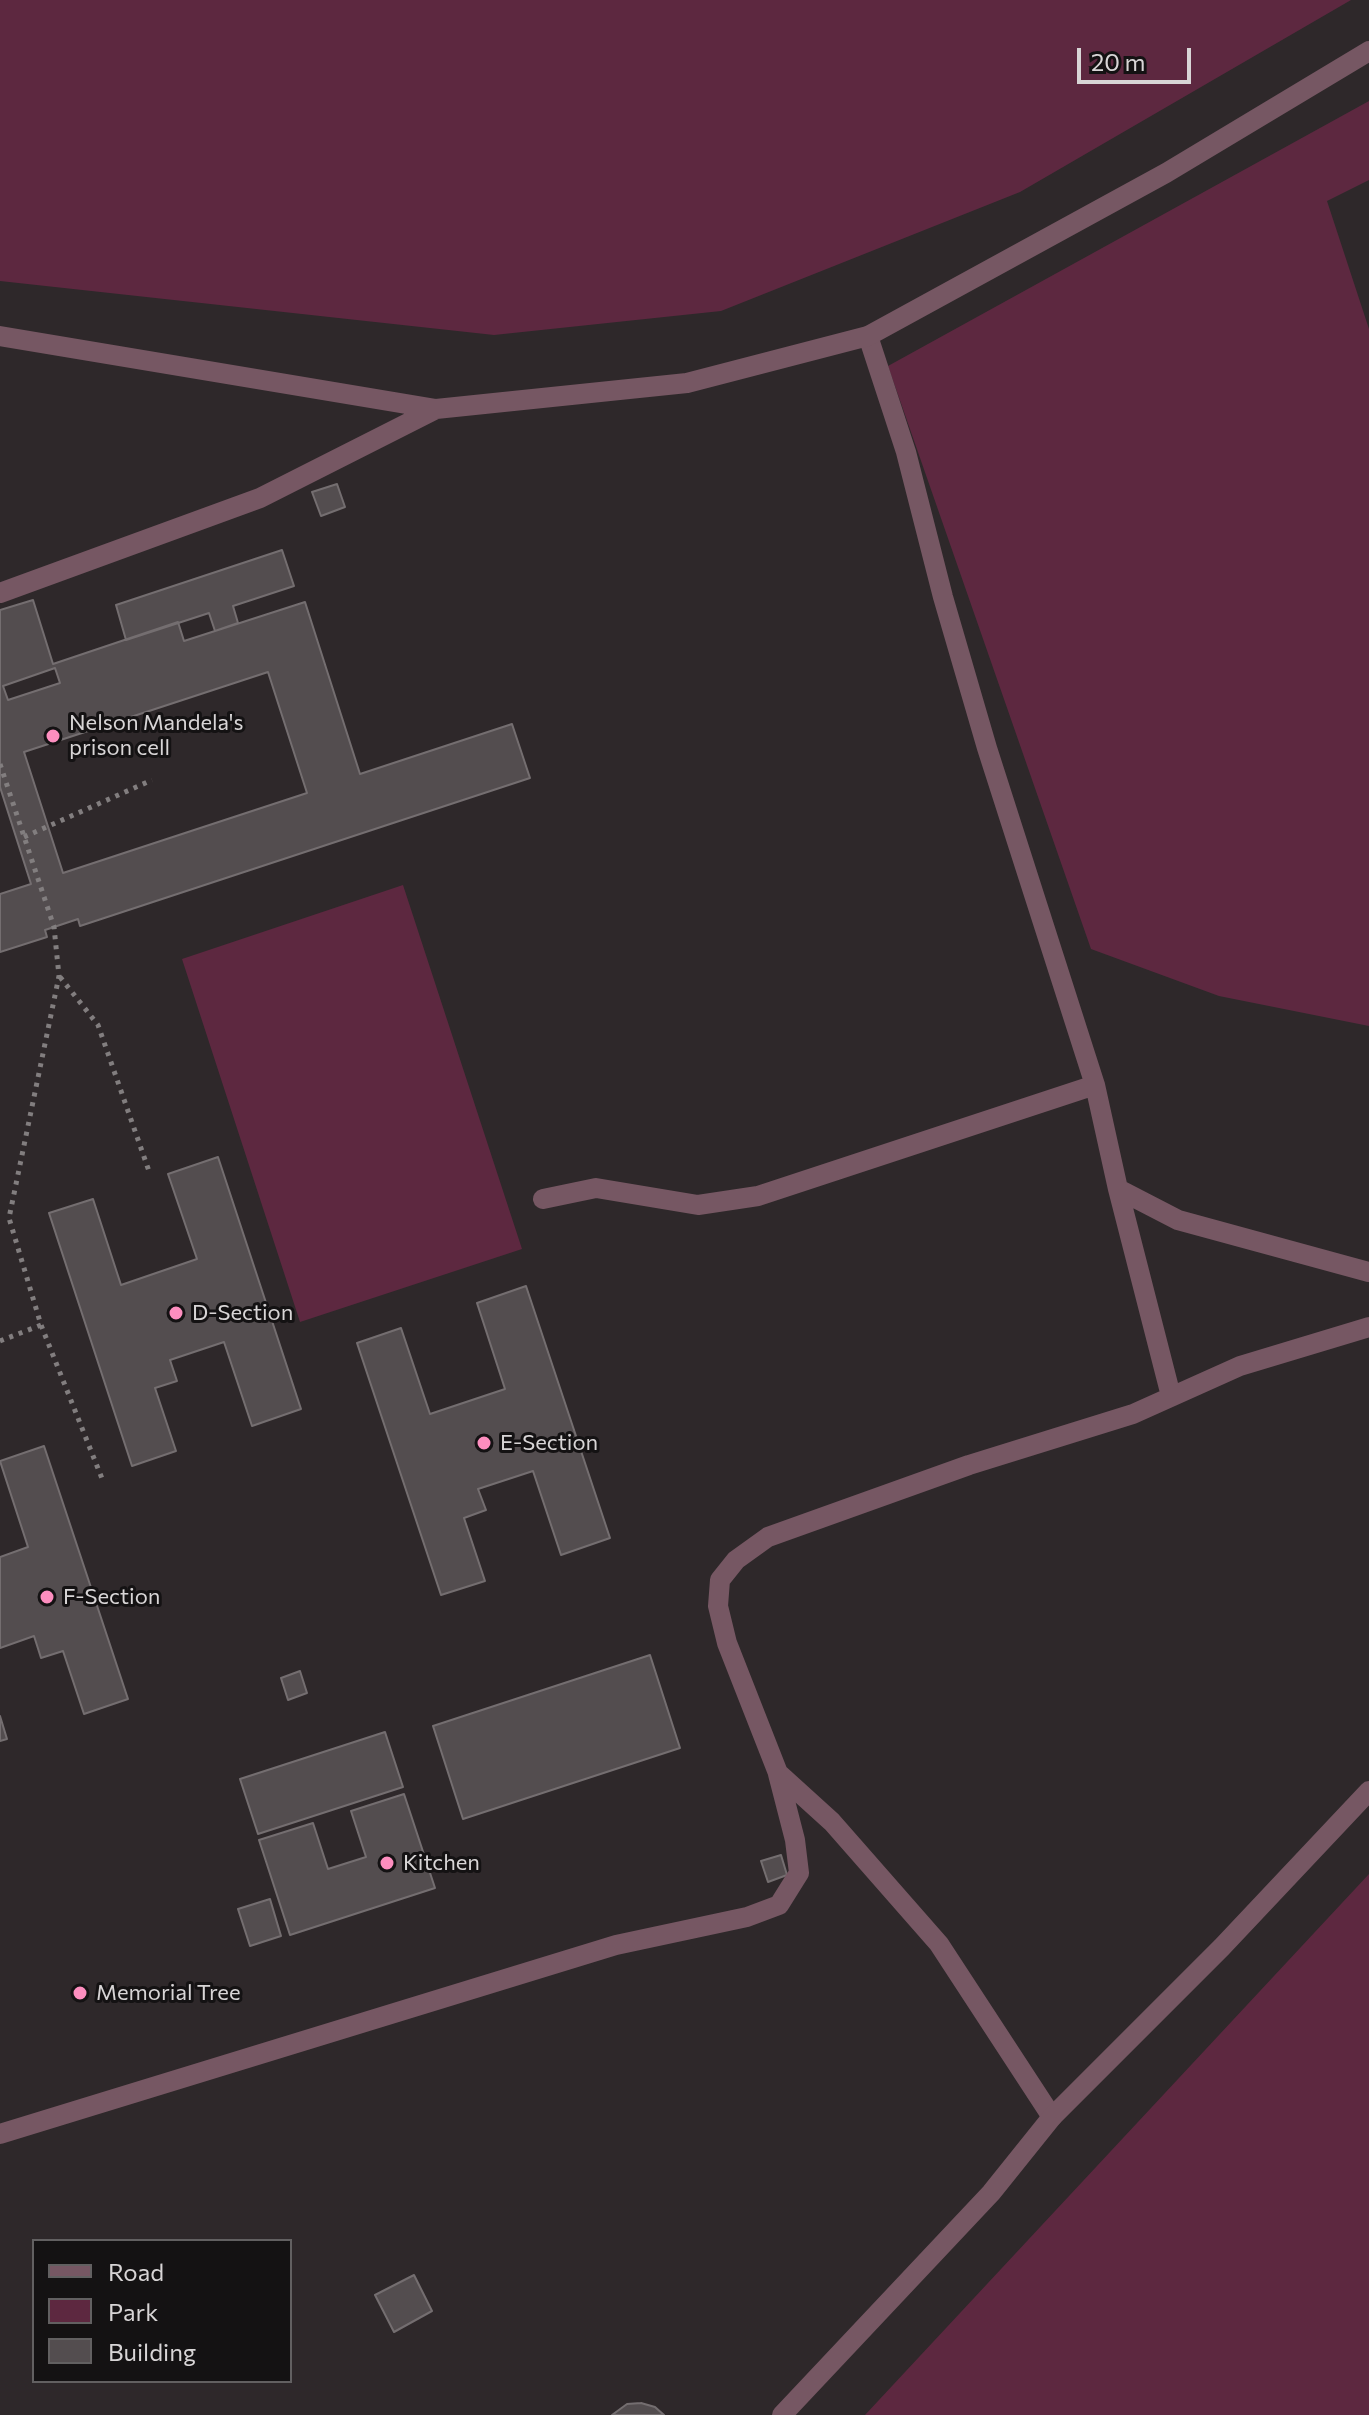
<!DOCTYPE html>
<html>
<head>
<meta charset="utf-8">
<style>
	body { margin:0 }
	#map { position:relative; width:1369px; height:2415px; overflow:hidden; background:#2e282a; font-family:Commissioner,sans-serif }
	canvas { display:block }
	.legend { position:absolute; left:32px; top:2239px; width:260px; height:144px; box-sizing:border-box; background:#141213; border:2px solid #626061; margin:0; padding:10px 14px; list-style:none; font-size:24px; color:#d8d5d6 }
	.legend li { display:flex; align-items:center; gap:16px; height:40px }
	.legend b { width:40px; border:2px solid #626061 }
	.scale { position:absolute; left:1077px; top:48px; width:114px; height:36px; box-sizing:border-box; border:4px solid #d8d5d6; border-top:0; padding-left:10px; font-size:24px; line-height:28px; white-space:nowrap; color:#d8d5d6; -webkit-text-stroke:6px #141213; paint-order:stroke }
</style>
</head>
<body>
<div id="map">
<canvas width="1369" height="2415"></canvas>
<ul class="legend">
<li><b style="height:10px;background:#765763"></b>Road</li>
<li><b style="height:22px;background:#5d2840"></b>Park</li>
<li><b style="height:22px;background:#534d4f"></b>Building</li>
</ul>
<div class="scale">20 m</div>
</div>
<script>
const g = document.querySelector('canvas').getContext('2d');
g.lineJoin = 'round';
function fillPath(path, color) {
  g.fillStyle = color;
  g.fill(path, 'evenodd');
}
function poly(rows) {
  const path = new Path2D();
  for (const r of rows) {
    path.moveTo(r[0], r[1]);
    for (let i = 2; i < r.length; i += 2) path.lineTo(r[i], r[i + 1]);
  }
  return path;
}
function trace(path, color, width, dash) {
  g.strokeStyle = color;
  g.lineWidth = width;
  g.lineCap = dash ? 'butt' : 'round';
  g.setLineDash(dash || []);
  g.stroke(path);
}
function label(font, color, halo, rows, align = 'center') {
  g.font = font + ' Commissioner,sans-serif';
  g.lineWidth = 6;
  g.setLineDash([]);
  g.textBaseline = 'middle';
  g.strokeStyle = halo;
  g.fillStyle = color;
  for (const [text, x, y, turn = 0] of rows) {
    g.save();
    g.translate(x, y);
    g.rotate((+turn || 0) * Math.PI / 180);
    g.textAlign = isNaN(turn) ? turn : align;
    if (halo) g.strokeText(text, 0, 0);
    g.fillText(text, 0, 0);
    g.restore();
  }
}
const green = poly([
	[0,0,1351,0,1020,192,721,311,494,335,0,281],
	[1369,101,1369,180,1327,201,1369,329,1369,1026,1219,996,1091,949,888,366],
	[403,885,522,1249,300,1322,182,959],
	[1369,1874,1369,2415,865,2415]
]);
const building = poly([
	[337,484,345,507,321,516,312,492,337,484],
	[282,550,294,586,233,606,238,623,215,631,209,613,126,640,116,605,282,550],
	[33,600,53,664,178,622,184,641,305,602,360,774,512,724,530,778,80,926,78,919,45,930,47,937,0,952,0,894,31,884,0,787,0,610,33,600],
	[55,668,60,683,8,700,3,686,55,668],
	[268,672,307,793,63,873,24,752,268,672],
	[218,1157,301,1409,252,1426,224,1342,170,1360,177,1381,155,1388,176,1451,132,1466,49,1213,93,1199,121,1285,197,1259,168,1174,218,1157],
	[526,1286,610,1538,561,1555,533,1471,478,1489,486,1510,464,1518,485,1581,441,1595,357,1343,401,1328,430,1414,505,1389,477,1303,526,1286],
	[44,1446,128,1699,84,1714,63,1651,41,1658,34,1636,0,1648,0,1557,28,1547,0,1461,44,1446],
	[650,1655,680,1748,463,1819,433,1726,650,1655],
	[300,1671,307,1693,288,1700,281,1678,300,1671],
	[0,1716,7,1739,0,1741,0,1716],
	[385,1732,403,1787,258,1834,240,1779,385,1732],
	[404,1794,435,1888,290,1935,259,1840,313,1823,328,1869,366,1857,351,1811,404,1794],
	[781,1855,787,1875,768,1882,761,1861,781,1855],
	[270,1899,281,1936,250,1946,238,1909,270,1899],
	[414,2275,432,2311,394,2332,375,2295,414,2275],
	[641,2403,655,2407,664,2415,612,2415,627,2404,641,2403]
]);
const path = poly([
	[0,764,54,927,59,976,9,1218,41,1325,103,1481],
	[24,837,152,780],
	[60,977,98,1025,150,1174],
	[0,1341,41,1325]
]);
const service = poly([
	[868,336,906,452,943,597,987,748,1095,1085,1118,1189,1171,1396],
	[1118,1189,1178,1220,1369,1272],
	[543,1199,596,1188,698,1205,758,1196,1095,1085],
	[1052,2117,939,1944,832,1822,778,1773,727,1643,718,1606,720,1580,736,1560,768,1537,969,1465,1133,1414,1240,1366,1369,1327],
	[0,2134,616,1945,747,1917,779,1905,799,1873,795,1840,778,1774]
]);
const minor = poly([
	[0,336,436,409,687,383,868,336,1166,173,1369,51],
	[0,593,260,498,436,409],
	[782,2415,991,2193,1052,2117,1222,1947,1369,1791]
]);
const markers = [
	[53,736,8,"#fd8ebf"],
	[176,1313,8,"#fd8ebf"],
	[484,1443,8,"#fd8ebf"],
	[47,1597,8,"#fd8ebf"],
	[387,1863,8,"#fd8ebf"],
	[80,1993,8,"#fd8ebf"]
];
const poiNames = [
	["Nelson Mandela's",69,723],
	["prison cell",69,748],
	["D-Section",192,1313],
	["E-Section",500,1443],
	["F-Section",63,1597],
	["Kitchen",403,1863],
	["Memorial Tree",96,1993]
];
fillPath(green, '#5d2840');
fillPath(building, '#534d4f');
trace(building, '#746e70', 2);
trace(path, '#827e7f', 5, [4, 6]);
trace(service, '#765763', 20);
trace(minor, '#765763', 20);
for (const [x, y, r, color] of markers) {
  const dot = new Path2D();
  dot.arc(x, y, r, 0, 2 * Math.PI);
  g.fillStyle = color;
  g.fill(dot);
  trace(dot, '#141213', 3);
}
label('22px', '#d8d5d6', '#141213', poiNames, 'left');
</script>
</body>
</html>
